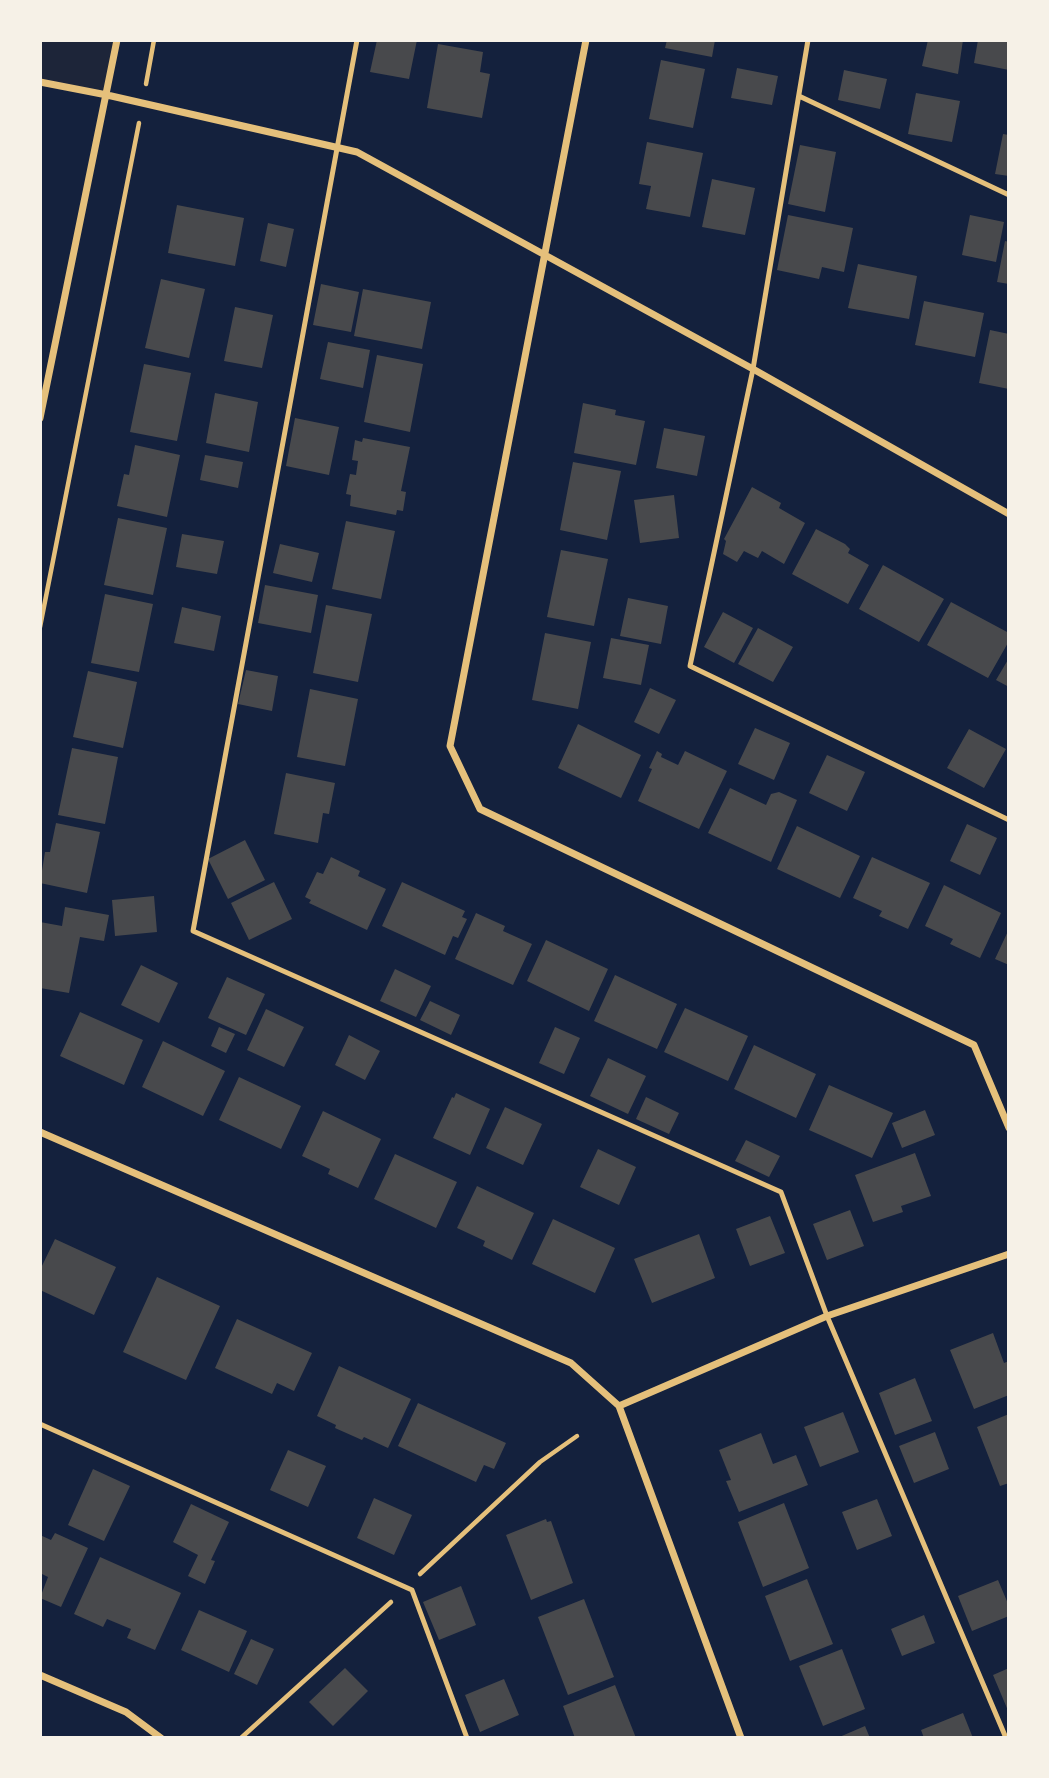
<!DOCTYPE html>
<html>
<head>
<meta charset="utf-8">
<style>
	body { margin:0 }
	#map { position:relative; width:1049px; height:1778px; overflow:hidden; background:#14213d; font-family:"Roboto Condensed",sans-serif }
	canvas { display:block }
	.frame { position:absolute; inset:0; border:42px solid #f6f1e7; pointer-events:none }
</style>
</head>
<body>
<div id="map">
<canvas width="1049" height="1778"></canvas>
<div class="frame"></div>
</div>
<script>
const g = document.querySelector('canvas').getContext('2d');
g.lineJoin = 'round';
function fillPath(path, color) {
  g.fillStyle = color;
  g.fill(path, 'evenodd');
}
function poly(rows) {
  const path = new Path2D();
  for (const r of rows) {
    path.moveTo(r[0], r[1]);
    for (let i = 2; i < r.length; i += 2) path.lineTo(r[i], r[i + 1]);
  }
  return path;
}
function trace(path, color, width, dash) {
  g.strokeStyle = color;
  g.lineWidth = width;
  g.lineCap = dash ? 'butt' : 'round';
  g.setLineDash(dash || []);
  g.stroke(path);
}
const green = poly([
	[40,40,117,40,107,95,40,82]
]);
const building = poly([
	[377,40,417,40,409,79,370,72],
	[667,40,715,40,712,57,665,48],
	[928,40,963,40,958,74,922,66],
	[978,40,1009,40,1009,70,974,63],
	[438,44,483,52,480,72,490,74,482,118,427,108],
	[661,60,705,69,693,128,649,119],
	[737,68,778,76,772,105,731,98],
	[844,70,887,79,880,109,838,100],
	[916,93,960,101,952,142,908,134],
	[1003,134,1009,135,1009,176,995,174],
	[647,142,703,153,690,217,646,209,651,186,639,184],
	[800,145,836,152,825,212,788,204],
	[712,179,755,188,745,235,702,227],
	[177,205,244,218,235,266,168,253],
	[788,215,853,228,844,272,822,267,819,279,777,270],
	[970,215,1004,222,996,262,962,255],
	[268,223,294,229,286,267,260,261],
	[1005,241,1009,242,1009,284,997,282],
	[858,264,917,276,909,319,848,308],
	[161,279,205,289,189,358,145,348],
	[321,284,359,292,351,332,313,325],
	[363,289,431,302,422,349,354,336],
	[924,301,984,313,975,357,915,345],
	[235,307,273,315,262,368,224,361],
	[990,330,1009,334,1009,389,979,383],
	[328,342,370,350,363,388,320,379],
	[377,355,423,364,410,432,364,422],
	[144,364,191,373,177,441,130,432],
	[215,393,258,402,249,452,206,443],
	[583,403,616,410,615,415,645,421,636,465,574,453],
	[295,418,339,427,329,475,286,466],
	[664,428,705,436,697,476,656,468],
	[363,438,410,447,401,491,406,492,403,511,397,510,396,515,350,506,351,495,346,494,350,474,356,475,358,461,352,460,355,440,362,442],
	[135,445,180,455,167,517,117,506,124,474,129,475],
	[205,455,243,462,238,488,200,480],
	[573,462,621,471,607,540,560,530],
	[752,487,781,503,779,508,805,523,784,564,762,551,758,558,744,551,737,562,723,554,726,541,724,539],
	[674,495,679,538,640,543,634,500],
	[118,518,167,528,153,595,104,585],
	[346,521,395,531,381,599,332,589],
	[816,529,845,544,850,549,848,553,869,565,848,604,792,574],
	[182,534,224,541,217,574,176,567],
	[280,544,319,553,312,582,273,573],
	[561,550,608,559,594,626,547,617],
	[883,565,944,599,919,642,859,609],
	[265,585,318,595,311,633,258,623],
	[105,594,153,604,139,672,91,663],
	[628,598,668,606,661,644,620,636],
	[951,602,1009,633,1009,641,988,678,927,645],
	[326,605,372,614,358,682,313,673],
	[182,607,221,616,214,651,174,643],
	[723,612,753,628,734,663,704,647],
	[758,628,793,647,773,682,738,664],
	[545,633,591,642,578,709,532,700],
	[611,638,649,645,641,685,603,678],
	[1009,658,1009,687,996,680],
	[246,670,278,676,272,711,238,704],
	[88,671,137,682,123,748,73,737],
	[650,688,676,700,659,734,634,722],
	[310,689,358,699,345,766,297,757],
	[578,724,641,755,621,798,558,768],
	[755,728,790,743,774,780,738,764],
	[969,729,1006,749,984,788,947,768],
	[72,748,118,757,105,824,58,815],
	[657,751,662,754,661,757,678,765,685,751,727,771,699,829,638,801,652,769,649,768],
	[827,755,865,772,847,811,809,793],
	[286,773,335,783,329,814,323,813,318,843,274,834],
	[730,788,766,805,771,794,779,792,797,800,771,862,708,833],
	[56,823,100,832,87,893,40,883,45,852,50,852],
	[967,824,997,838,980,875,950,861],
	[797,826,860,856,840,898,777,869],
	[245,840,265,880,228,899,208,859],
	[331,857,360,871,358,876,386,889,367,930,309,903,311,900,305,897,317,872,323,874],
	[872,857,930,883,908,929,879,916,882,911,853,898],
	[274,882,292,919,249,940,231,903],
	[402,882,465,911,462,917,467,919,458,938,453,936,445,955,382,926],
	[944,885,1001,913,980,958,950,944,953,939,925,926],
	[154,896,157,932,115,936,112,900],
	[65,907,109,915,104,941,80,937,69,993,40,988,40,922,62,926],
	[476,913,505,926,503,931,532,944,513,985,455,959],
	[1009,929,1009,965,995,959],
	[546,940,608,969,589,1011,527,981],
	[141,965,178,983,159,1023,121,1005],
	[395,969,431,986,416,1017,380,1001],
	[615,975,677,1004,657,1049,594,1021],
	[227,977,265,994,246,1035,208,1018],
	[430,1001,460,1015,451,1035,420,1020],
	[685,1008,748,1036,728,1081,664,1052],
	[266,1009,304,1027,284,1067,247,1050],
	[80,1012,143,1040,124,1085,60,1056],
	[219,1027,235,1034,226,1053,211,1046],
	[555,1027,580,1038,564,1074,539,1063],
	[349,1035,380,1051,365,1080,335,1065],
	[163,1041,225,1071,203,1116,142,1087],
	[754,1045,816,1074,796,1118,734,1089],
	[608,1058,646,1076,628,1114,590,1096],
	[239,1077,301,1106,281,1149,219,1120],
	[829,1085,893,1113,872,1158,809,1130],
	[456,1093,490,1109,470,1155,433,1138,452,1097,454,1098],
	[646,1097,679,1113,669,1134,636,1119],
	[505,1107,542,1124,523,1165,486,1148],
	[925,1110,935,1135,902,1148,892,1123],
	[323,1111,381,1139,358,1188,328,1174,330,1169,302,1156],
	[746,1140,780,1156,769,1177,735,1161],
	[598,1149,636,1167,619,1205,580,1187],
	[915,1153,931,1196,901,1206,903,1212,873,1222,855,1175],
	[395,1154,457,1182,436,1228,374,1199],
	[477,1186,534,1213,512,1260,483,1246,485,1241,457,1228],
	[850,1210,864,1246,827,1260,813,1224],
	[770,1216,785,1253,750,1266,736,1229],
	[553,1219,615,1248,595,1293,532,1264],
	[699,1234,715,1278,652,1303,634,1259],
	[55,1239,116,1267,94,1315,40,1290,40,1270],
	[157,1277,220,1306,186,1380,123,1352],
	[237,1319,312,1353,294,1391,277,1383,272,1394,215,1368],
	[993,1333,1004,1363,1009,1361,1009,1395,974,1409,950,1350],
	[339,1366,411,1399,388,1448,364,1437,362,1440,335,1428,336,1425,317,1416],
	[915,1378,932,1421,895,1435,879,1393],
	[418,1403,506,1443,494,1469,484,1465,476,1482,398,1446],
	[843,1412,859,1452,820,1467,804,1427],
	[1009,1414,1009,1483,1000,1486,977,1427],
	[935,1432,949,1469,914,1483,899,1446],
	[761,1433,773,1464,796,1455,808,1485,739,1512,726,1481,731,1480,719,1450],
	[288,1450,326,1466,308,1507,270,1490],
	[93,1469,130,1486,104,1541,68,1525],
	[374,1498,412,1515,394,1555,357,1538],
	[877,1499,892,1536,857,1550,842,1512],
	[784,1503,809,1568,763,1587,738,1522],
	[191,1504,229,1522,211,1560,215,1561,205,1584,188,1576,198,1555,173,1542],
	[546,1519,547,1522,551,1521,573,1583,531,1600,506,1535],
	[55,1533,88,1548,61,1607,40,1598,48,1577,40,1573,40,1535,51,1540],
	[100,1557,181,1593,155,1650,127,1638,131,1629,107,1619,103,1627,74,1614],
	[807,1579,833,1644,790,1661,765,1596],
	[998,1580,1009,1606,1009,1616,972,1631,958,1596],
	[461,1586,476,1625,439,1640,423,1602],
	[584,1599,614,1677,568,1695,538,1617],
	[199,1610,247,1631,229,1672,181,1650],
	[924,1615,935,1643,902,1656,891,1629],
	[251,1639,274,1649,257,1685,234,1674],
	[842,1649,865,1709,823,1726,799,1666],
	[345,1668,368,1691,333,1726,309,1702],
	[1009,1668,1009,1713,993,1675],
	[504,1679,519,1715,480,1732,465,1695],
	[615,1685,636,1738,575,1738,563,1706],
	[963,1713,973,1738,924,1738,921,1730],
	[865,1726,870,1738,837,1738]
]);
const path = poly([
	[146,84,154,40],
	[40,627,139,123],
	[420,1574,540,1462,577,1436],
	[241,1738,391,1602]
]);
const service = poly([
	[357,40,193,931,781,1192,827,1316,1006,1738],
	[808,40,753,369,690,666,1009,820],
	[799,96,1009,195],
	[40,1424,412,1590,467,1738]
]);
const minor = poly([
	[586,40,450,746,480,809,974,1045,1009,1128],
	[40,82,107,95,357,152,753,369,1009,514],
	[40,418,117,40],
	[40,1132,571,1363,619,1406,741,1738],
	[619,1406,827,1316,1009,1254],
	[40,1675,126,1712,161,1738]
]);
fillPath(green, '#1d2539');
fillPath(building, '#48494c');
trace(path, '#e5c07b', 4.5);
trace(service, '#e5c07b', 5);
trace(minor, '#e5c07b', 7);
</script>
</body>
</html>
